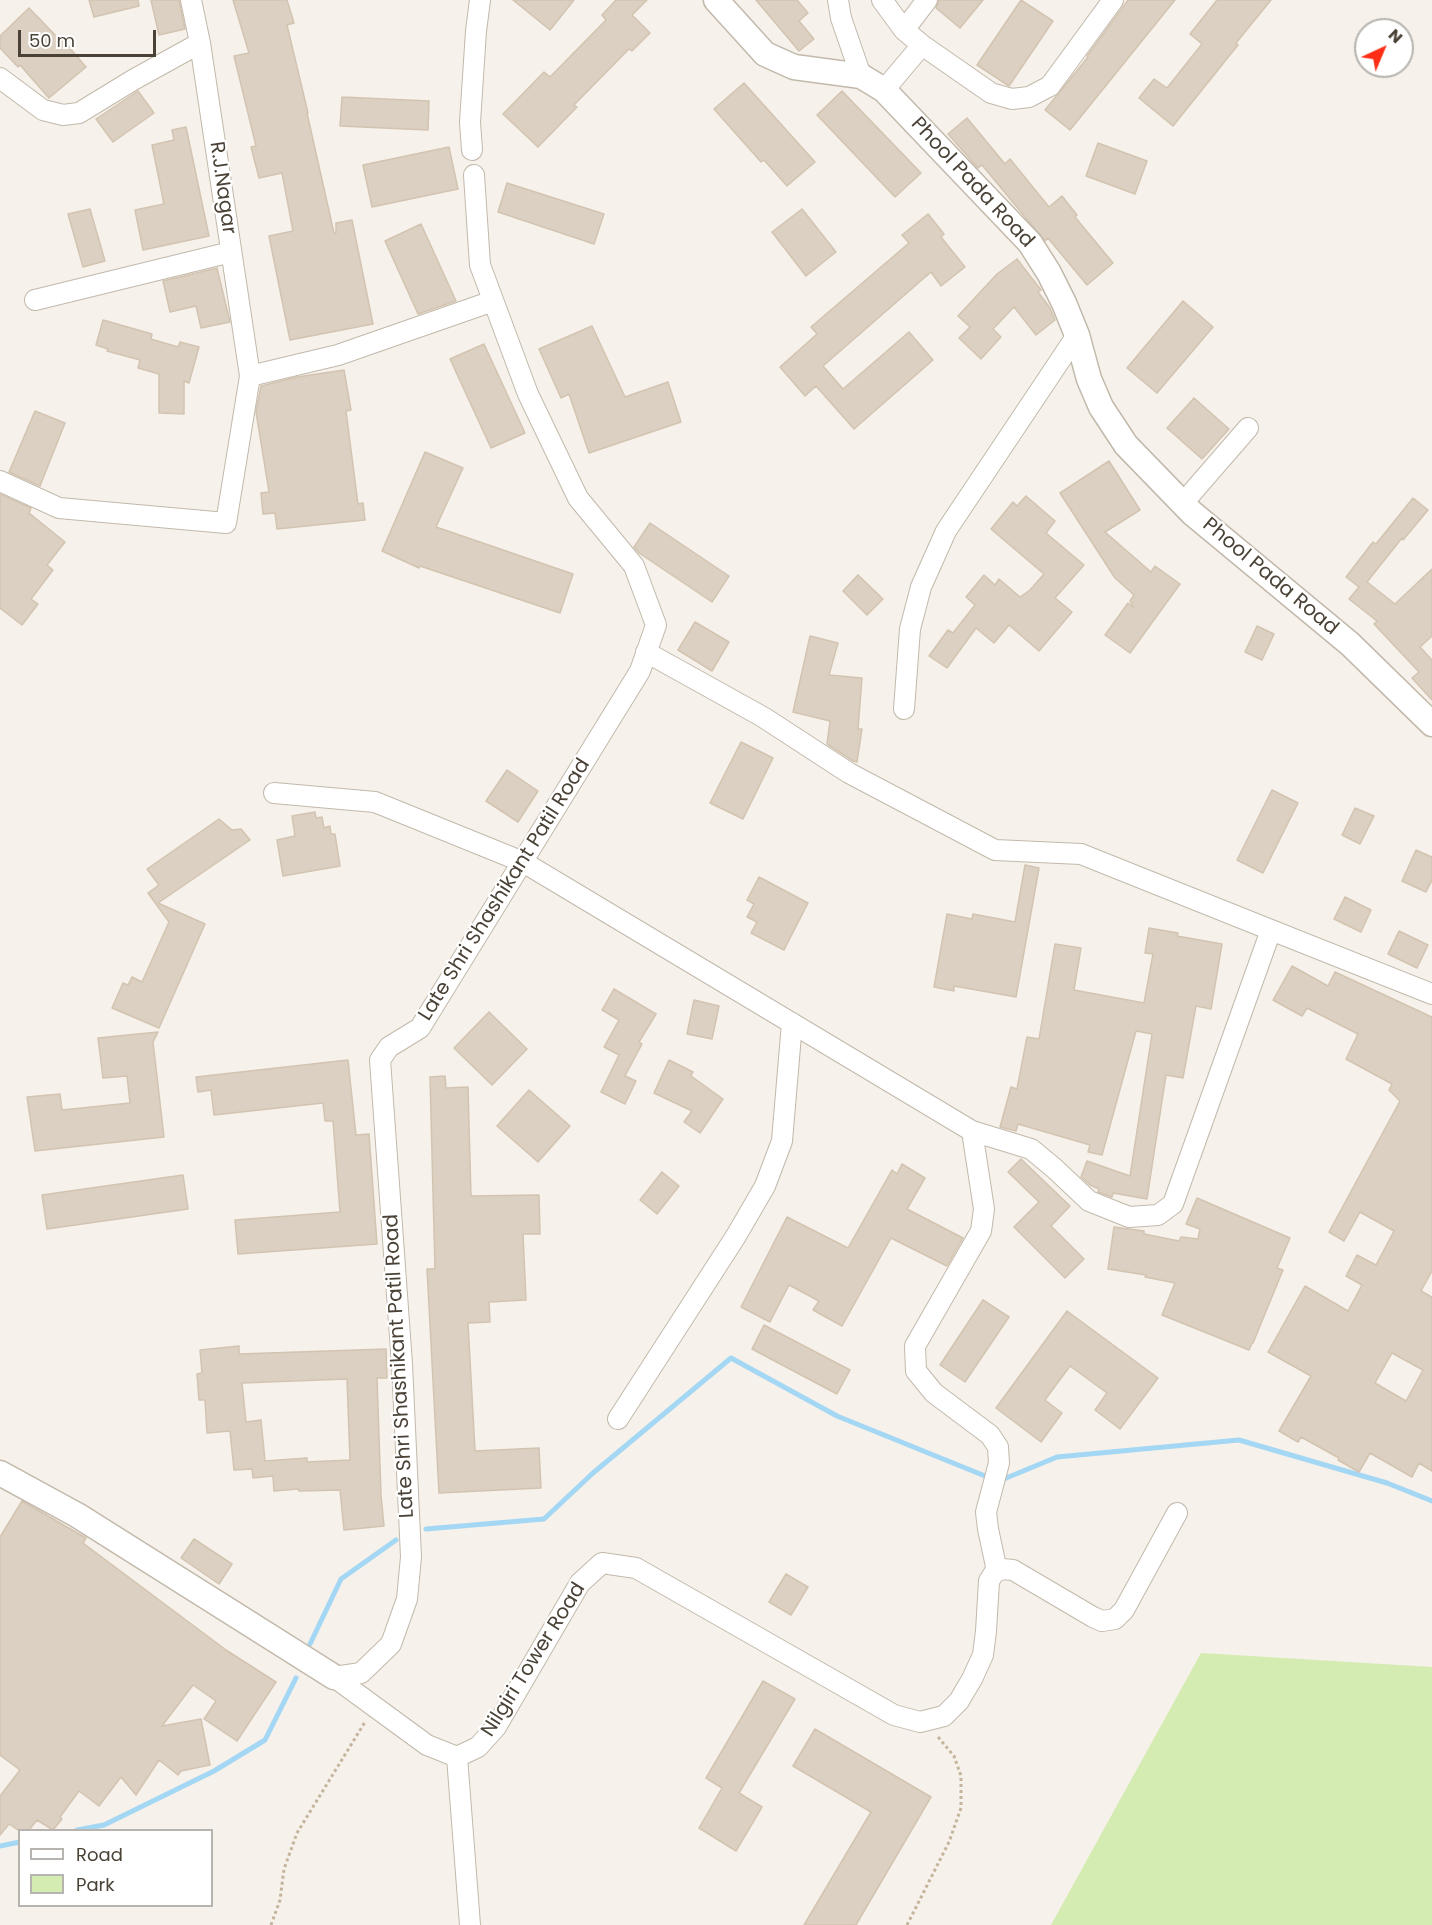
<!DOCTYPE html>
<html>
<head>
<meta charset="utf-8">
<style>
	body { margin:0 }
	#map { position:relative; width:1432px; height:1925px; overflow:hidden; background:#f6f1ea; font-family:Poppins,sans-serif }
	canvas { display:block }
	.legend { position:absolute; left:18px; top:1829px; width:195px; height:78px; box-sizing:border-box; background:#fff; border:2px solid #b7b3af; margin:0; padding:8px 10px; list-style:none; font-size:18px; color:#4a4237 }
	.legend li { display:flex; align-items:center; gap:12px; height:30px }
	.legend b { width:30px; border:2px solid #b7b3af }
	.north { position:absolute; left:1354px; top:18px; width:60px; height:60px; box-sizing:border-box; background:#fff; border:2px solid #b7b3af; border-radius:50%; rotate:44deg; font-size:16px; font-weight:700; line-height:24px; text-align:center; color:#4a4237 }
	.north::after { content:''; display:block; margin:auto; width:21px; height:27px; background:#ff2f17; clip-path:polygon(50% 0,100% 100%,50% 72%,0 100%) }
	.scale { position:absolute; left:18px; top:30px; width:138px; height:27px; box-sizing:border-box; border:3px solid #4a4237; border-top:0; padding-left:8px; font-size:18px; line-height:21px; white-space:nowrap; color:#4a4237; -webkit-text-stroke:4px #fff; paint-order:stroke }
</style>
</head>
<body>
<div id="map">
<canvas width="1432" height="1925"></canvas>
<ul class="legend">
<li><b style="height:8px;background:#fff"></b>Road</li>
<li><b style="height:16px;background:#d4ebb1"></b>Park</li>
</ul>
<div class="north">N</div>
<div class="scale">50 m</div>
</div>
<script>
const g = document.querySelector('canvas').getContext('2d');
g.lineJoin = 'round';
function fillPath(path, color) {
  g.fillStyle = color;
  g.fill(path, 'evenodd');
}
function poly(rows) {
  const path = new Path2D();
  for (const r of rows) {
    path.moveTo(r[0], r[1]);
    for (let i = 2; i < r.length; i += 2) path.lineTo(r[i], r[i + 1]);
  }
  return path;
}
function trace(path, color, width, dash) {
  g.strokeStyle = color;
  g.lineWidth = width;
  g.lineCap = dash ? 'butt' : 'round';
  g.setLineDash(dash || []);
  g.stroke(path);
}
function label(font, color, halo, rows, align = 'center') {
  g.font = font + ' Poppins,sans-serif';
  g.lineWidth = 4.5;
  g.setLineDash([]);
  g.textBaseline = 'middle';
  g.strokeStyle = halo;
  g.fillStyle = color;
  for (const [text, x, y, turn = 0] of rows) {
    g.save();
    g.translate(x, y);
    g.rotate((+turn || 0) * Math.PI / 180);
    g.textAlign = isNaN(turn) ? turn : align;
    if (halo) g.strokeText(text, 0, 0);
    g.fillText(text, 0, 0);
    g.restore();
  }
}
const green = poly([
	[1201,1653,1432,1667,1432,1925,1051,1925]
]);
const stream = poly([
	[999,1481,1057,1457,1239,1440,1387,1483,1432,1501],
	[426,1529,544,1519,593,1473,731,1358,837,1416,990,1478],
	[310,1644,341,1579,396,1540],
	[77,1830,104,1825,214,1771,265,1740,296,1678],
	[0,1846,20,1842]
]);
const building = poly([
	[89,0,138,0,139,6,94,17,89,0],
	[151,0,179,0,185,29,159,35,151,0],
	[233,0,287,0,294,23,287,25,308,113,307,113,334,233,336,233,336,223,352,220,373,324,290,340,269,236,293,231,282,173,259,178,251,147,256,146,234,56,249,53,233,0],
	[513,0,574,0,550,30,513,0],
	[616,0,647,0,632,15,650,33,632,51,629,49,574,105,577,107,538,147,503,114,544,72,550,77,606,20,602,15,616,0],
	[756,0,797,0,808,13,799,21,814,39,799,51,756,0],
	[939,0,983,0,960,28,936,8,939,0],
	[1021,0,1053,21,1009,86,977,65,1021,0],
	[1128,0,1175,0,1070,130,1045,110,1088,57,1087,56,1128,0],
	[1217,0,1271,0,1236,43,1238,45,1173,126,1139,98,1154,79,1167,88,1202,44,1190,34,1217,0],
	[29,8,61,41,63,40,86,67,49,98,20,65,18,67,0,48,0,36,29,8],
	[744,83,815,162,787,186,764,160,761,162,714,109,744,83],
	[138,91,154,113,113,142,96,119,138,91],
	[842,91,921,173,895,197,817,115,842,91],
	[342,97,429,101,428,130,340,126,342,97],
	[967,118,1005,164,1010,159,1049,207,1062,196,1077,215,1075,217,1113,263,1087,285,1048,238,1045,241,982,165,978,168,948,134,967,118],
	[186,127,209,236,143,250,135,210,164,204,152,145,174,140,172,130,186,127],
	[1098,143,1147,161,1135,194,1086,176,1098,143],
	[449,147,458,189,372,207,363,165,449,147],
	[507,183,604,214,594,244,498,212,507,183],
	[90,209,105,261,83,267,68,214,90,209],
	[802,209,836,252,806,276,772,232,802,209],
	[928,214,944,234,941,237,965,267,941,286,931,272,823,366,843,389,909,332,933,360,854,429,816,386,805,396,780,367,817,334,811,327,909,243,902,235,928,214],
	[421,224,456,301,418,314,385,241,421,224],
	[1017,259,1041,290,1038,292,1050,308,1055,320,1036,335,1014,307,993,329,1001,337,981,359,959,338,970,327,958,316,997,274,1017,259],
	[217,268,230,322,201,328,196,306,170,312,163,281,217,268],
	[1183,301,1213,327,1157,393,1127,368,1183,301],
	[103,320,152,334,151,339,178,347,180,342,199,347,189,383,184,381,184,414,159,413,159,374,138,368,140,360,107,351,108,349,96,345,103,320],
	[592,326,625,397,668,382,681,422,589,453,569,394,561,398,539,349,592,326],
	[484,344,525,433,491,448,450,359,484,344],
	[344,370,351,410,346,411,358,504,363,503,365,520,277,529,275,513,263,514,261,493,269,492,256,412,261,386,297,377,344,370],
	[1194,398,1229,429,1202,459,1167,428,1194,398],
	[35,411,65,423,40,486,9,472,35,411],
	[425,452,463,468,436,527,573,574,560,613,420,566,419,568,382,551,425,452],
	[1109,461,1140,510,1105,532,1151,572,1155,566,1180,584,1130,653,1105,635,1128,603,1134,608,1130,601,1134,595,1115,578,1060,493,1109,461],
	[0,494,31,508,29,513,65,542,47,565,53,570,31,599,38,604,22,625,0,608,0,494],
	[1026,496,1055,521,1046,533,1084,565,1055,598,1072,612,1039,651,1009,625,994,643,976,628,947,668,929,656,948,630,953,633,975,605,966,597,984,575,995,585,999,579,1020,597,1030,590,1044,574,991,529,1013,502,1017,506,1026,496],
	[1413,498,1428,510,1403,540,1402,538,1367,582,1395,604,1432,569,1432,636,1420,647,1432,660,1432,700,1412,678,1419,672,1374,624,1377,621,1349,599,1359,587,1346,577,1373,542,1376,544,1413,498],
	[650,523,729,576,712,602,639,553,634,547,650,523],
	[858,575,883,599,867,615,843,591,858,575],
	[695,622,729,642,712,671,678,650,695,622],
	[1257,626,1274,634,1262,660,1245,652,1257,626],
	[810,636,838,643,829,675,862,678,858,729,862,729,857,762,853,761,827,744,830,721,793,712,810,636],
	[741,742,773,758,743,819,710,803,741,742],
	[507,770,538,791,518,822,486,801,507,770],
	[1272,790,1298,803,1263,873,1237,860,1272,790],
	[1355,808,1374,816,1360,844,1342,835,1355,808],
	[315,812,316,818,322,817,324,828,330,826,331,834,335,834,340,866,283,876,277,840,295,836,292,816,315,812],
	[219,819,232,830,241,829,250,840,158,903,205,924,159,1028,112,1008,123,983,128,985,132,977,142,982,169,922,148,893,159,885,147,869,219,819],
	[1416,850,1432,857,1432,880,1426,892,1402,881,1416,850],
	[1025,865,1039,868,1016,997,954,986,954,991,934,987,947,914,972,919,973,914,1015,922,1025,865],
	[759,877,808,903,784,950,751,933,757,922,747,917,754,904,747,900,759,877],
	[1345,897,1371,910,1361,932,1334,919,1345,897],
	[1149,928,1178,933,1177,936,1222,944,1211,1009,1196,1006,1183,1078,1166,1075,1147,1199,1113,1193,1112,1197,1098,1192,1099,1189,1090,1185,1081,1177,1087,1161,1130,1176,1152,1034,1136,1031,1102,1155,1088,1152,1090,1145,1018,1124,1016,1131,1000,1127,1011,1087,1017,1089,1027,1037,1039,1039,1055,944,1081,948,1074,990,1144,1003,1153,954,1145,953,1149,928],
	[1399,931,1428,945,1417,968,1388,954,1399,931],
	[1292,966,1328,986,1335,972,1432,1017,1432,1271,1421,1291,1432,1297,1432,1471,1419,1463,1412,1477,1370,1453,1359,1472,1338,1460,1339,1458,1301,1437,1298,1442,1279,1431,1311,1376,1268,1352,1305,1286,1348,1311,1362,1285,1346,1276,1357,1255,1376,1265,1394,1231,1360,1212,1344,1241,1329,1232,1400,1101,1389,1090,1392,1084,1346,1059,1358,1034,1307,1008,1302,1016,1273,1000,1292,966],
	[1392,1353,1423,1370,1406,1401,1375,1383,1392,1353],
	[614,989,656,1014,639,1042,642,1044,625,1076,636,1081,625,1104,601,1092,619,1055,604,1047,619,1020,602,1010,614,989],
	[694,1000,719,1006,712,1039,687,1034,694,1000],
	[489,1012,527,1049,492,1085,454,1048,489,1012],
	[158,1032,153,1042,164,1137,35,1151,27,1097,60,1094,62,1110,130,1103,127,1076,103,1078,98,1038,158,1032],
	[348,1060,356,1135,369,1134,377,1244,238,1254,235,1220,340,1212,333,1121,325,1121,323,1103,214,1115,211,1090,198,1092,196,1077,348,1060],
	[669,1060,693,1072,691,1076,723,1099,700,1133,684,1122,692,1111,654,1093,669,1060],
	[445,1076,446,1088,468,1087,471,1196,539,1195,540,1234,523,1234,526,1300,489,1302,490,1322,468,1323,475,1451,539,1448,541,1488,439,1493,427,1269,435,1269,430,1077,445,1076],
	[529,1090,570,1126,538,1162,497,1126,529,1090],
	[1021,1159,1070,1206,1051,1226,1084,1259,1065,1278,1014,1227,1039,1202,1008,1172,1021,1159],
	[902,1164,925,1178,907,1209,963,1238,947,1266,891,1238,842,1326,813,1310,819,1301,789,1285,770,1322,741,1307,787,1217,848,1248,892,1170,897,1174,902,1164],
	[662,1172,679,1186,657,1214,640,1200,662,1172],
	[183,1175,188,1209,47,1229,42,1195,183,1175],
	[1197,1198,1290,1238,1277,1268,1283,1270,1253,1343,1252,1343,1249,1350,1162,1315,1175,1283,1145,1277,1146,1275,1108,1269,1114,1227,1144,1231,1144,1234,1179,1241,1181,1237,1198,1239,1200,1229,1186,1224,1197,1198],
	[983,1300,1009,1317,965,1382,940,1365,983,1300],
	[1067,1311,1158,1378,1120,1429,1095,1410,1107,1393,1070,1366,1045,1400,1062,1413,1041,1442,996,1408,1067,1311],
	[764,1325,850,1370,837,1394,752,1349,764,1325],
	[239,1346,239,1354,386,1349,387,1378,377,1378,381,1495,384,1526,344,1530,340,1490,299,1491,298,1489,274,1491,273,1476,253,1478,252,1469,234,1470,230,1431,207,1433,205,1400,199,1400,197,1374,202,1373,200,1350,239,1346],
	[347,1379,350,1460,307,1462,307,1458,265,1461,261,1420,246,1422,242,1383,347,1379],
	[22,1501,86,1538,83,1543,226,1650,276,1682,237,1741,204,1719,216,1701,193,1685,162,1726,201,1719,210,1765,181,1771,178,1775,159,1760,136,1795,121,1777,99,1806,79,1791,60,1817,62,1819,53,1830,37,1820,29,1830,18,1830,9,1824,0,1835,0,1796,20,1770,0,1755,0,1537,22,1501],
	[194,1539,232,1564,219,1584,181,1558,194,1539],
	[786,1574,808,1587,791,1615,769,1602,786,1574],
	[763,1681,795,1699,739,1793,762,1807,736,1851,699,1828,722,1788,706,1778,763,1681],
	[815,1729,931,1797,856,1925,804,1925,871,1812,793,1766,815,1729]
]);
const path = poly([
	[271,1925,280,1900,284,1869,297,1833,365,1722],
	[907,1925,949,1842,961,1808,961,1776,954,1756,938,1737]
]);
const minor = poly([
	[838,0,841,18,861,76],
	[882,0,904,30,922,45,991,93,1012,99,1029,97,1050,86,1113,0],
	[904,30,927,0],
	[0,78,43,110,63,115,79,113,133,80,200,43],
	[884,90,922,45],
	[472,150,470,122,476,31,480,0],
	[35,300,231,252],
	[250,376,338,355,493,301],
	[0,481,59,508,226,523,250,376,200,43,191,0],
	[1183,503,1248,428],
	[646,652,763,717,849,773,995,850,1081,854,1271,930],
	[904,709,910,629,921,587,946,531,1077,335],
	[274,793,375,802,523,862,972,1131,1031,1149,1054,1168,1089,1201,1129,1217,1158,1215,1173,1204,1271,930,1432,994],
	[972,1131,984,1209,981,1231,915,1346,916,1371,934,1393,990,1435,998,1447,999,1463,986,1512,988,1529,997,1571],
	[618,1419,736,1236,765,1186,782,1141,792,1023],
	[334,1677,361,1673,391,1644,407,1599,411,1557,402,1364,380,1060,389,1047,420,1028,640,671,656,625,634,566,578,498,528,394,480,265,474,175],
	[334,1677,427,1745,457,1757,478,1747,496,1727,580,1583,602,1563,636,1568,894,1715,920,1722,944,1716,959,1701,972,1679,983,1655,986,1631,989,1581,994,1573,1002,1569,1013,1570,1093,1617,1102,1621,1115,1619,1124,1610,1177,1513],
	[457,1757,470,1925]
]);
const tertiary = poly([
	[716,0,765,54,794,67,861,76,884,90,1030,243,1049,273,1064,303,1077,335,1089,379,1101,407,1126,445,1192,513,1350,644,1432,724],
	[0,1473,77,1515,334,1677]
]);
const streetNames = [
	["Phool Pada Road",972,183,47],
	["R.J.Nagar",222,188,82],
	["Phool Pada Road",1270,577,40],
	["Late Shri Shashikant Patil Road",505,890,-58],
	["Late Shri Shashikant Patil Road",400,1366,-93],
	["Nilgiri Tower Road",534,1660,-58]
];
fillPath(green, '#d4ebb1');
trace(stream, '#a4d7f4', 5);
fillPath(building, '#dbd0c1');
trace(building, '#d3c4b1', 1.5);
trace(minor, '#c2b9ab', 22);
trace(tertiary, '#c2b9ab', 27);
trace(path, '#c4b49c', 3, [3, 3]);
trace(minor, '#fff', 20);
trace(tertiary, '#fff', 24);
label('20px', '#4a4237', '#fff', streetNames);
</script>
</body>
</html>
